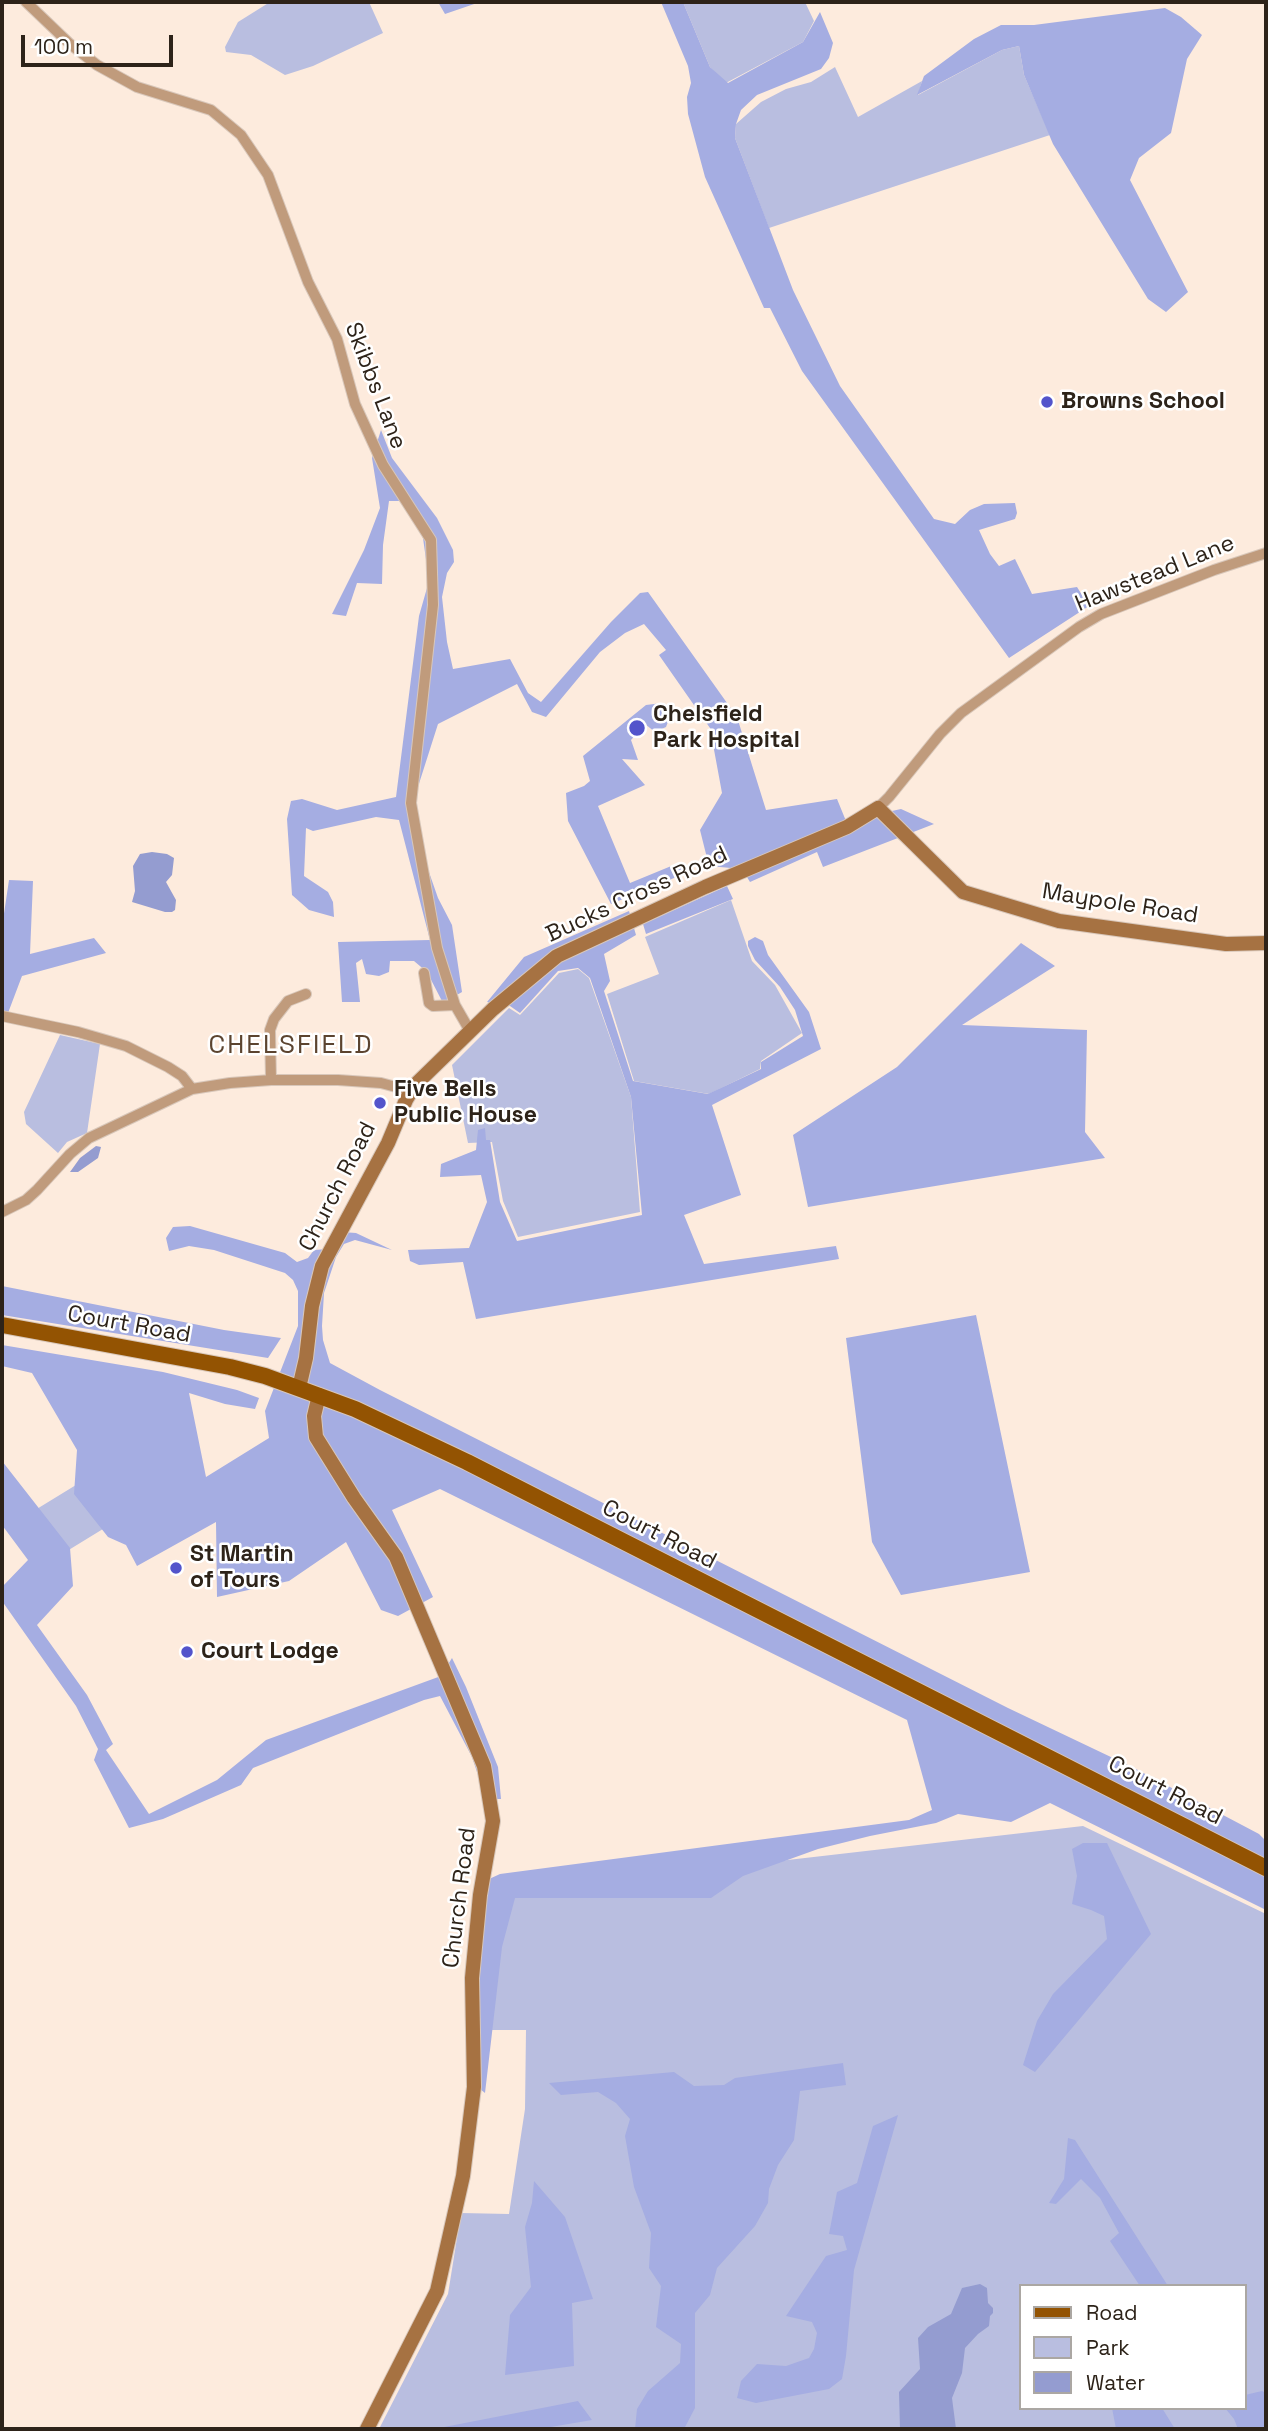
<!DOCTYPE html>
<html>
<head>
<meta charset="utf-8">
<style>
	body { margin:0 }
	#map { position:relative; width:1268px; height:2431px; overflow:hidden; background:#fdebdd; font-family:"Space Grotesk",sans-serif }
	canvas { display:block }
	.frame { position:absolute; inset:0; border:4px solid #2d2319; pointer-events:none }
	.legend { position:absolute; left:1019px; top:2284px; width:228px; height:126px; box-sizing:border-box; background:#fff; border:2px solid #aba7a3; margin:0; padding:9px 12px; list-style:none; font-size:21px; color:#2d2319 }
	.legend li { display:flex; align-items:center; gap:14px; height:35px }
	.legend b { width:35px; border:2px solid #aba7a3 }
	.scale { position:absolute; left:21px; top:35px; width:152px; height:32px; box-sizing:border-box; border:4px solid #2d2319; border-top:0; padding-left:9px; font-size:21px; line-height:24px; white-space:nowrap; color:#2d2319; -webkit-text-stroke:5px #fff; paint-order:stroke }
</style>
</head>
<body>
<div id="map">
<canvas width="1268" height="2431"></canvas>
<div class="frame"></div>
<ul class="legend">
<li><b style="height:9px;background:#935302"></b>Road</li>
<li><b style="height:19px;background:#b9bee0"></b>Park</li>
<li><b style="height:19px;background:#949cd0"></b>Water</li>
</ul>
<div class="scale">100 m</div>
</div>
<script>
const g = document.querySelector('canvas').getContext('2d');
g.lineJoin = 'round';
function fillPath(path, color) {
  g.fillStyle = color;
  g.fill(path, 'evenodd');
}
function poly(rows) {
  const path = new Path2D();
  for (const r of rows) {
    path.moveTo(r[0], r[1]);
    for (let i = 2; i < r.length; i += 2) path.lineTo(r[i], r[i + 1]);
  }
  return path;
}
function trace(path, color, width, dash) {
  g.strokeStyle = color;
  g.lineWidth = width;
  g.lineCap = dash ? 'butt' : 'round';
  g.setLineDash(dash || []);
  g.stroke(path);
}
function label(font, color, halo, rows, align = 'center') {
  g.font = font + ' "Space Grotesk",sans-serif';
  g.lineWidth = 5;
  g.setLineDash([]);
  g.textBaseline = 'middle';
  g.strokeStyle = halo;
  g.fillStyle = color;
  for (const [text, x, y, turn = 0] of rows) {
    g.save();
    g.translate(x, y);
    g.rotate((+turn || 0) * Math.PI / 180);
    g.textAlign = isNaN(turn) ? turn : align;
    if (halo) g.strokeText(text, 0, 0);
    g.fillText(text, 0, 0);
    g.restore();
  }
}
const green = poly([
	[270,2,369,2,383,33,313,66,285,75,251,55,226,52,225,47,238,22],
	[683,2,805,2,814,21,803,42,724,84,710,67],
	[1019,46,1024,75,1050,135,769,228,735,138,736,124,761,102,786,89,811,82,835,67,858,117,922,81,918,95,1002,50],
	[731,900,752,961,775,985,802,1033,761,1061,760,1069,709,1094,634,1081,607,994,659,974,645,937],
	[578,969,589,978,631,1097,640,1212,518,1237,503,1201,492,1142,468,1143,452,1065,509,1008,520,1015,559,973],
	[60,1035,100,1044,87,1133,67,1142,58,1153,26,1124,24,1112],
	[89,1477,116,1521,54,1559,27,1515],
	[1083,1826,1266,1914,1266,2429,379,2429,448,2294,461,2213,509,2214,525,2109,526,2030,483,2030,501,1893],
	[1021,2286,1245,2286,1245,2408,1021,2408]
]);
const forest = poly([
	[438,2,480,2,445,14],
	[661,2,683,2,710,67,728,83,803,42,820,12,833,43,829,58,821,69,757,95,741,110,736,124,735,138,793,290,840,386,934,519,955,524,970,510,984,504,1015,503,1017,513,1015,519,979,530,990,554,999,566,1015,559,1032,594,1077,587,1089,606,1009,658,802,371,770,308,764,308,705,177,688,114,687,97,691,83,688,66],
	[1165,8,1181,17,1202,35,1187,59,1171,133,1139,158,1130,180,1188,292,1166,312,1148,299,1053,144,1024,75,1019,46,1002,50,917,95,924,76,974,39,1001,25,1034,25],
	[381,430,392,458,437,518,453,550,454,562,447,573,442,597,447,642,453,669,510,659,528,693,541,702,611,622,640,593,648,592,737,717,766,810,837,799,846,821,901,809,934,824,823,867,817,852,750,882,742,869,709,866,700,830,722,793,710,728,659,655,666,650,644,624,625,633,600,652,546,717,532,712,517,684,438,724,409,815,438,898,452,925,462,992,443,1003,427,972,414,961,390,961,389,972,379,976,366,974,362,959,356,963,360,1002,342,1002,338,942,430,940,399,820,376,817,313,831,306,828,304,876,328,892,333,902,334,917,309,910,292,895,287,819,291,801,302,799,337,810,396,797,419,616,429,581,423,538,401,501,389,501,383,545,382,584,357,583,346,616,332,614,364,550,380,508,372,458],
	[662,703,671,714,666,727,655,732,645,724,631,740,638,760,622,759,645,785,598,806,630,883,681,862,691,871,611,904,568,821,566,793,584,786,590,781,583,756,646,705],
	[9,880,33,881,30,954,94,938,106,953,22,976,8,1013,2,1010,2,927],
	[727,886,733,899,646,934,643,924],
	[629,911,636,935,604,954,610,981,604,991,633,1081,708,1094,761,1069,761,1062,803,1036,795,1010,780,987,755,960,748,946,748,941,755,937,763,941,768,955,809,1012,821,1049,712,1105,741,1195,684,1215,704,1264,836,1246,839,1259,476,1319,463,1262,419,1265,410,1261,408,1250,469,1248,487,1202,481,1175,440,1177,441,1164,476,1150,478,1130,485,1128,486,1140,490,1140,500,1202,517,1241,642,1215,631,1097,590,978,578,968,558,971,520,1013,510,1006,487,1002,524,957],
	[1021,943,1055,966,962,1025,1087,1030,1085,1132,1105,1158,808,1207,793,1135,897,1067],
	[190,1226,285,1253,297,1262,308,1258,314,1250,328,1249,342,1232,356,1233,392,1250,355,1240,344,1244,336,1257,324,1293,322,1326,323,1340,330,1363,380,1390,1008,1708,1134,1768,1259,1834,1266,1841,1266,1910,1050,1803,1011,1822,958,1814,936,1823,870,1836,818,1849,743,1876,711,1898,515,1898,502,1947,485,2093,480,2089,479,1987,487,1880,500,1874,909,1820,932,1810,907,1720,440,1489,392,1510,433,1597,398,1616,381,1610,346,1542,289,1581,217,1597,216,1522,137,1566,126,1545,108,1537,74,1494,77,1450,32,1373,2,1366,2,1345,163,1372,237,1390,259,1398,255,1409,225,1404,189,1393,206,1477,269,1438,265,1411,298,1326,298,1291,293,1280,285,1273,214,1250,189,1246,169,1251,166,1238,173,1227],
	[2,1286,224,1330,281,1338,268,1358,2,1315],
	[976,1315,1030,1572,901,1595,872,1542,846,1338],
	[2,1461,70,1548,73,1586,37,1625,87,1695,113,1744,106,1750,149,1814,217,1780,266,1740,441,1676,452,1658,466,1687,498,1767,501,1799,486,1799,472,1757,440,1696,424,1700,253,1768,241,1785,163,1819,129,1828,94,1760,98,1749,76,1706,2,1601,2,1587,28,1560,2,1525],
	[1083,1843,1107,1843,1151,1934,1035,2072,1023,2065,1037,2021,1053,1994,1107,1939,1104,1916,1091,1910,1072,1904,1077,1876,1072,1849],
	[843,2063,846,2085,800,2091,794,2140,778,2165,769,2189,768,2203,755,2226,717,2268,710,2295,695,2313,695,2408,684,2429,635,2429,637,2409,648,2391,680,2363,681,2344,656,2327,661,2286,649,2268,651,2233,634,2187,625,2136,630,2119,616,2103,598,2092,561,2095,549,2083,674,2072,694,2086,724,2085,735,2078],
	[898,2115,854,2270,846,2356,842,2379,829,2389,756,2403,737,2398,741,2381,757,2364,786,2366,809,2358,814,2349,817,2333,812,2322,786,2316,826,2256,847,2250,843,2236,829,2234,837,2192,857,2183,873,2126],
	[1068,2138,1075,2140,1168,2286,1140,2286,1110,2241,1119,2233,1100,2198,1081,2179,1056,2204,1049,2203,1064,2179],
	[534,2181,565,2217,593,2299,572,2303,574,2366,505,2375,510,2315,531,2287,525,2227,532,2203],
	[1262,2391,1266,2393,1266,2429,1238,2429,1234,2419,1225,2408,1245,2408,1245,2395],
	[578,2401,592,2420,539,2429,434,2429],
	[1112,2408,1162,2408,1175,2429,1116,2429]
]);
const water = poly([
	[152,852,167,854,174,858,172,875,166,882,176,900,175,910,172,912,165,912,132,902,135,891,133,866,140,854],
	[96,1146,101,1147,98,1158,78,1172,70,1172,80,1158],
	[980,2284,987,2288,988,2303,993,2308,993,2313,990,2316,989,2326,978,2334,965,2348,962,2373,952,2398,956,2429,900,2429,899,2392,920,2369,918,2338,928,2327,951,2314,962,2288]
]);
const street = poly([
	[26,2,70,44,97,65,137,87,211,110,241,135,268,175,308,282,337,339,355,404,383,465,431,540,433,605,411,803,437,948,455,1005,470,1031],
	[878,808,889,797,940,734,961,713,1079,627,1101,614,1214,570,1266,553],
	[424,973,429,1003,433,1006,455,1005],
	[2,1016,78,1032,126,1046,168,1067,182,1076,192,1089],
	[271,1080,270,1030,274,1019,288,1001,306,994],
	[2,1212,26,1200,37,1190,70,1154,89,1138,192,1089,230,1083,271,1080,338,1080,381,1083,411,1091]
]);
const secondary = poly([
	[299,1388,306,1358,312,1306,322,1266,388,1143,406,1100,415,1085,493,1009,557,956,705,887,847,827,878,808,963,892,1059,921,1226,944,1266,943],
	[319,1395,314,1416,316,1437,354,1498,396,1557,484,1766,493,1821,480,1895,472,1978,474,2087,463,2176,437,2291,367,2429]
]);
const primary = poly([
	[2,1325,230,1367,265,1376,355,1409,467,1462,1266,1868]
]);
const markers = [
	[1047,402,7,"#5354cb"],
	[637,728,9,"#5354cb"],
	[380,1103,7,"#5354cb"],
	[176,1568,7,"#5354cb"],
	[187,1652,7,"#5354cb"]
];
const streetNames = [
	["Skibbs Lane",375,386,69],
	["Hawstead Lane",1155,574,-22],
	["Bucks Cross Road",637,895,-25],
	["Maypole Road",1120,904,9],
	["Church Road",338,1187,-63],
	["Court Road",129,1325,10],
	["Court Road",659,1535,27],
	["Court Road",1165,1791,27],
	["Church Road",460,1898,-83]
];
const poiNames = [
	["Browns School",1061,402],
	["Chelsfield",653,715],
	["Park Hospital",653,741],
	["Five Bells",394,1090],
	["Public House",394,1116],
	["St Martin",190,1555],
	["of Tours",190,1581],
	["Court Lodge",201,1652]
];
const quarterNames = [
	["CHELSFIELD",291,1046]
];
fillPath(green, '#b9bee0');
fillPath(forest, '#a5ade2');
fillPath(water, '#949cd0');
trace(street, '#d8c7ba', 12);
trace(secondary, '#d8c7ba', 16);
trace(primary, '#d8c7ba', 18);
trace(street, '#c09b7c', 10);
trace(secondary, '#a67242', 14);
trace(primary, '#935302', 16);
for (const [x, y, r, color] of markers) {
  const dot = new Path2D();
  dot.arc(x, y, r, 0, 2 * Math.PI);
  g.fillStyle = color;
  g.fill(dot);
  trace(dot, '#fff', 2.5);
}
label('23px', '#2d2319', '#fff', streetNames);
label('bold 23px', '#2d2319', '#fff', poiNames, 'left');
g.letterSpacing = '2px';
label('26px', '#5c442f', '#fff', quarterNames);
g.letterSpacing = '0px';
</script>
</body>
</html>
